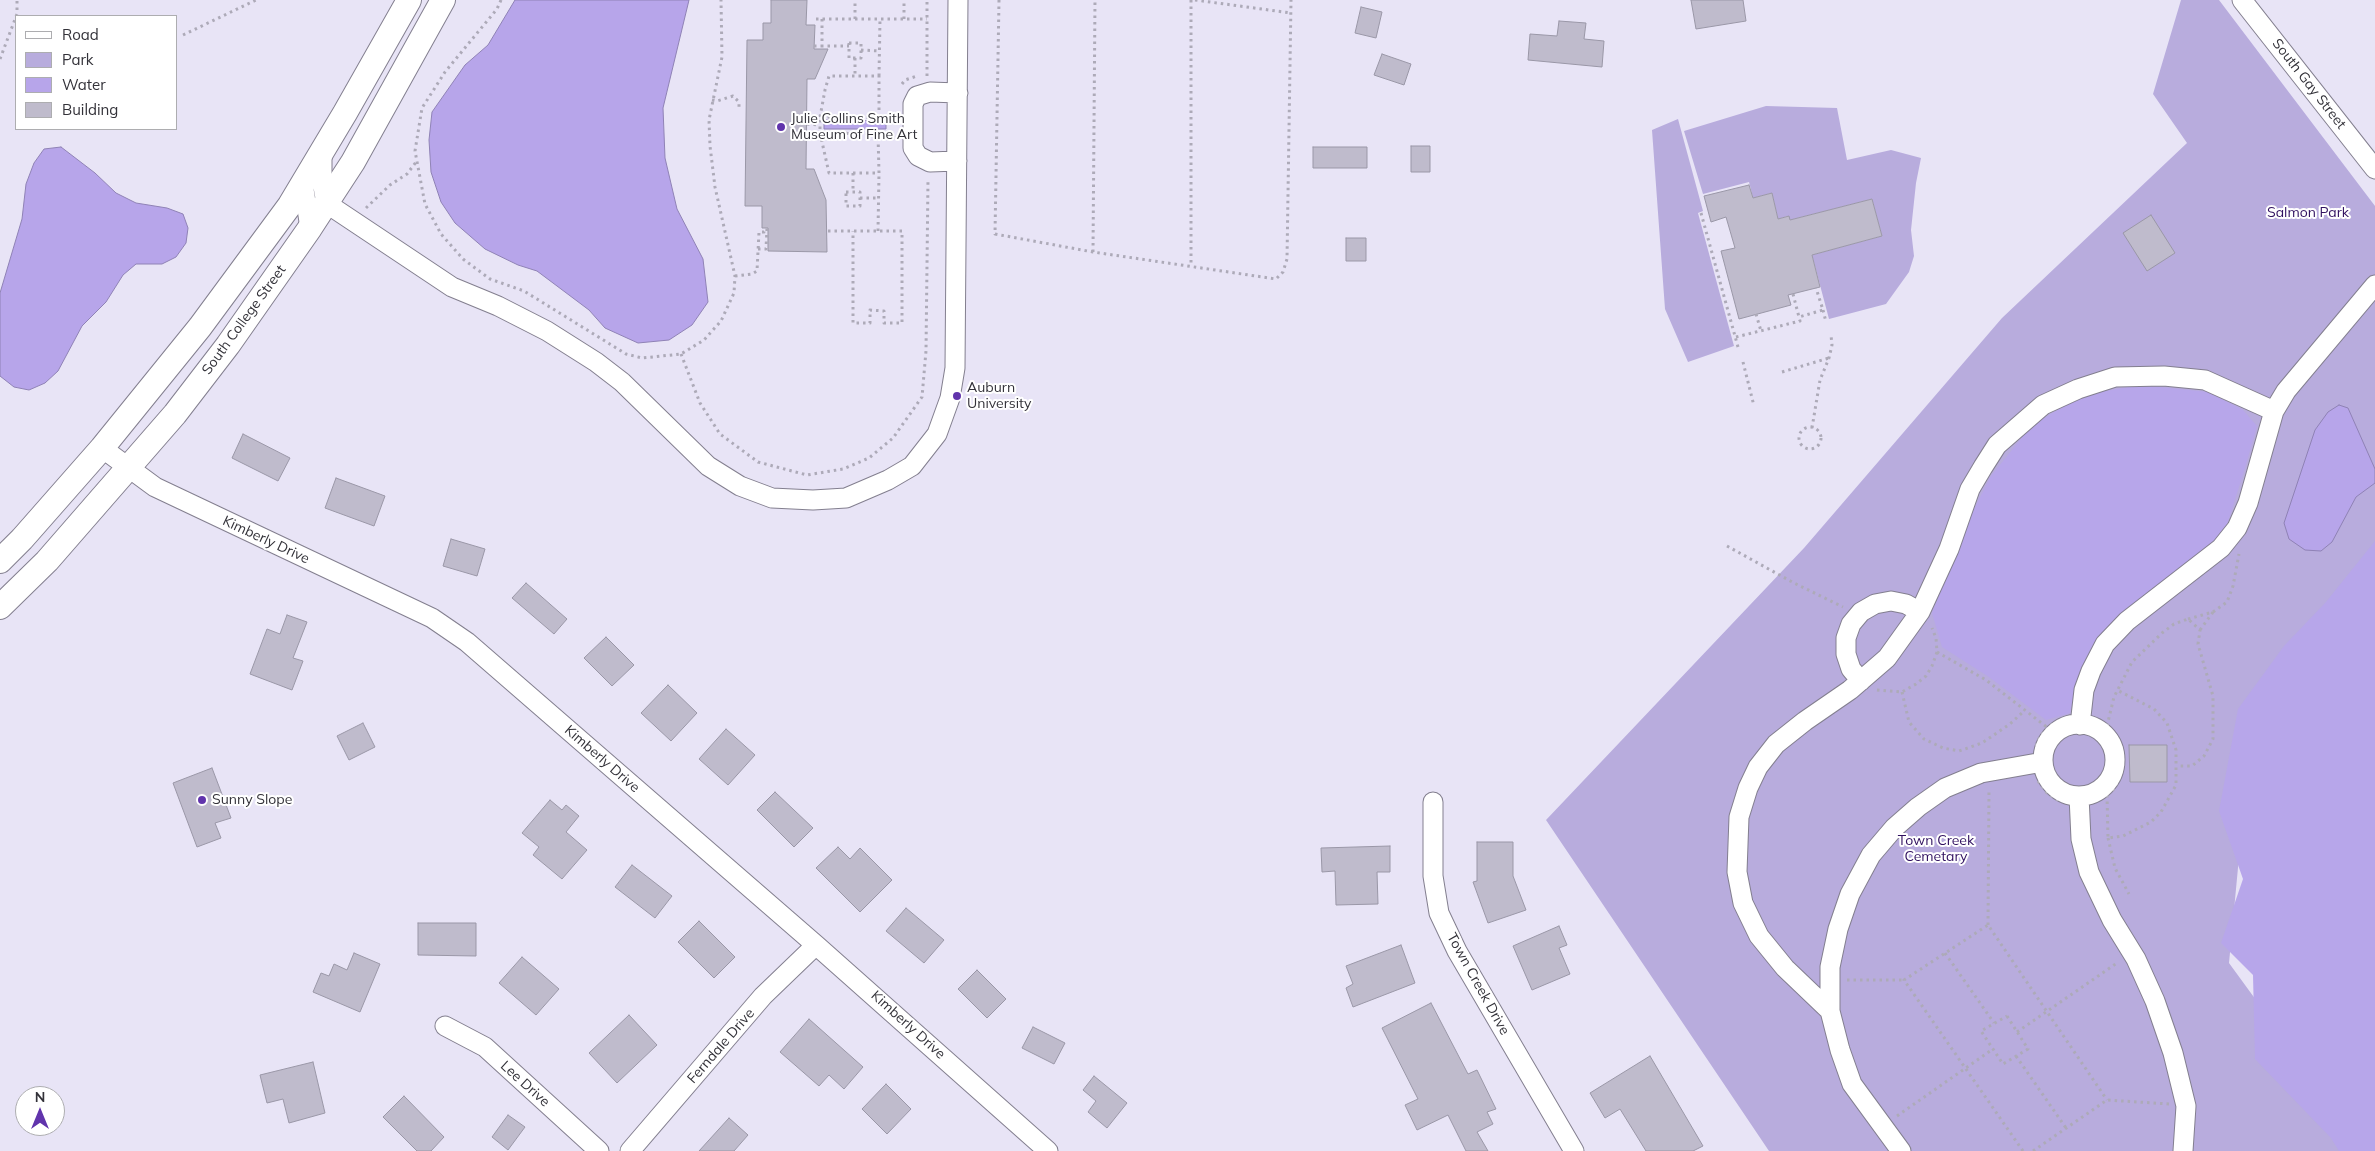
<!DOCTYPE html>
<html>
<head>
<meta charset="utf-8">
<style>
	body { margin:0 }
	#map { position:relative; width:2375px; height:1151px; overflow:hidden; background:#e8e4f6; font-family:Mulish,sans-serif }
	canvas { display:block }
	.legend { position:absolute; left:15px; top:15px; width:162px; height:115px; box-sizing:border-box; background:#fff; border:1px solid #adadb0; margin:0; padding:6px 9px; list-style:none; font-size:15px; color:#333239 }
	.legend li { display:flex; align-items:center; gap:10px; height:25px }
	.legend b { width:25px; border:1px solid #adadb0 }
	.north { position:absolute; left:15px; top:1086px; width:50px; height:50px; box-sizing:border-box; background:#fff; border:1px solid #adadb0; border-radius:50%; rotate:0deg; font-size:14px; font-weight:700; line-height:20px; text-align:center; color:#333239 }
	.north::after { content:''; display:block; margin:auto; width:18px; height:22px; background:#6134ac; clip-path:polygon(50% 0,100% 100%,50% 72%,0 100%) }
</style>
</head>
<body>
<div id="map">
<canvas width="2375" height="1151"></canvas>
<ul class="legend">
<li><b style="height:6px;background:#fff"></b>Road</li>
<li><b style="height:14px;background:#b8acdd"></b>Park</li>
<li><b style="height:14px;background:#b7a5ea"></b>Water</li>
<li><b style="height:14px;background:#bfbbcc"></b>Building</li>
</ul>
<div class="north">N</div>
</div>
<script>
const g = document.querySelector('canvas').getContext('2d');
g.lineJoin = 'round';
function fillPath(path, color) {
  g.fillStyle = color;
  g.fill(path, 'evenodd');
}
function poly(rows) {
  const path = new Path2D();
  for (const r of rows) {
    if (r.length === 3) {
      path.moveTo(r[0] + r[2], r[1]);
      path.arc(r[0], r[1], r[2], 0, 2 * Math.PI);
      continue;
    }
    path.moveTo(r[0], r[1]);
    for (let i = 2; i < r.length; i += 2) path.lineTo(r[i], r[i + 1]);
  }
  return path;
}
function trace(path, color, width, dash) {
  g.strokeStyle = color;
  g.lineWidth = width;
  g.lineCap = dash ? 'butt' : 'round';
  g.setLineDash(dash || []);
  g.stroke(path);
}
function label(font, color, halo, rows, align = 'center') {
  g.font = font + ' Mulish,sans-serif';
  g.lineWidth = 4;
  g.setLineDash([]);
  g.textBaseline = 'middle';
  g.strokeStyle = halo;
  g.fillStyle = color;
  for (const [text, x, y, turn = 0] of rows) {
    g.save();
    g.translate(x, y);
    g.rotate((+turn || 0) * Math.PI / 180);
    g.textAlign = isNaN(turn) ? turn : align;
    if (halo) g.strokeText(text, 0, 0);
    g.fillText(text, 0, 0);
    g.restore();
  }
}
const green = poly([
	[2181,0,2219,0,2375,206,2375,598,2251,730,2229,963,2366,1151,1769,1151,1546,820,1804,548,2002,318,2187,143,2153,94],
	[1766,106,1837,108,1847,160,1891,150,1921,158,1916,183,1911,230,1914,256,1909,272,1886,304,1829,319,1812,255,1882,236,1872,199,1790,220,1788,216,1778,219,1772,193,1753,198,1749,182,1703,194,1684,131],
	[1678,119,1703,211,1698,213,1734,346,1688,362,1665,309,1652,130]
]);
const forest = poly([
	[2140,385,2208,392,2243,410,2257,426,2245,468,2225,531,2198,558,2093,650,2076,683,2070,713,2046,720,1989,677,1942,647,1932,613,1962,532,1991,476,2032,425,2083,395],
	[2375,541,2375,1151,2339,1151,2331,1138,2255,1059,2253,975,2221,943,2243,879,2219,811,2238,709,2284,646,2326,602]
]);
const water = poly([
	[515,0,689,0,663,108,665,158,677,209,703,259,708,302,692,325,669,340,638,343,605,328,589,310,537,271,518,265,485,249,455,223,441,202,431,172,429,140,432,112,465,65,488,45,515,0],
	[824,120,886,121,886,129,824,129,824,120],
	[61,147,95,173,116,193,136,203,167,208,183,214,188,228,186,243,176,257,162,264,136,264,123,275,106,302,82,326,58,371,45,383,29,390,14,387,0,376,0,293,22,219,26,184,34,163,44,149,61,147],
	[2339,405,2348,408,2375,469,2375,483,2356,497,2332,542,2321,551,2305,550,2289,539,2284,523,2315,430,2328,412,2339,405]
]);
const building = poly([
	[771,0,807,0,806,25,815,25,814,49,828,49,815,79,807,79,806,169,814,169,826,200,827,252,768,251,768,228,762,228,762,206,745,206,747,40,763,40,763,23,771,23,771,0],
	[1691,0,1743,0,1746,21,1696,29,1691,0],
	[1361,7,1382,12,1376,38,1355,33,1361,7],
	[1559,21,1586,23,1584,39,1604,41,1602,67,1528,60,1530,34,1557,36,1559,21],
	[1382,54,1411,64,1404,85,1374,75,1382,54],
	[1411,146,1430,146,1430,172,1411,172,1411,146],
	[1313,147,1367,147,1367,168,1313,168,1313,147],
	[1749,185,1753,198,1772,193,1778,219,1789,216,1790,220,1872,199,1882,236,1812,255,1820,287,1788,295,1791,305,1739,319,1721,251,1735,248,1726,217,1711,222,1704,196,1749,185],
	[2151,215,2175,253,2147,271,2123,233,2151,215],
	[1346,238,1366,238,1366,261,1346,261,1346,238],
	[243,434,290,458,278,481,232,458,243,434],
	[336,478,385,496,374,526,325,508,336,478],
	[451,539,485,549,477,576,443,566,451,539],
	[526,583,567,619,554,634,512,598,526,583],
	[287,615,307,622,293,658,303,661,292,690,250,674,267,629,280,634,287,615],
	[606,637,634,665,612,686,584,658,606,637],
	[668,685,697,713,671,741,641,713,668,685],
	[363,723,375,747,349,760,337,736,363,723],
	[726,729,755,755,728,785,699,759,726,729],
	[2129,745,2167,745,2167,782,2130,782,2129,745],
	[212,768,231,818,215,823,221,838,197,847,173,783,212,768],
	[775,792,813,828,794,847,757,810,775,792],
	[550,800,562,810,566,805,579,816,566,832,587,850,562,879,533,855,539,847,522,833,550,800],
	[1477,842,1513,842,1513,876,1526,910,1488,923,1473,882,1477,881,1477,842],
	[1390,846,1390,872,1377,872,1378,904,1336,905,1335,871,1322,872,1321,848,1390,846],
	[838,847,850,859,860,848,892,880,860,912,816,868,838,847],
	[632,865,672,896,655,918,615,887,632,865],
	[906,908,944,940,924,963,886,931,906,908],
	[699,921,735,957,714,978,678,942,699,921],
	[418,923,476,923,476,956,418,955,418,923],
	[1559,926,1567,945,1559,948,1570,974,1532,990,1513,946,1559,926],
	[1401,945,1415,983,1353,1007,1346,988,1353,984,1346,966,1401,945],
	[354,953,380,964,360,1012,313,992,321,973,329,976,334,964,347,970,354,953],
	[522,957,559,989,536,1015,499,983,522,957],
	[977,970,1006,999,987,1018,958,989,977,970],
	[1431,1003,1468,1074,1477,1070,1496,1109,1487,1112,1493,1124,1477,1132,1488,1151,1466,1151,1448,1115,1417,1130,1405,1105,1418,1099,1382,1028,1431,1003],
	[629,1015,657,1045,617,1083,589,1053,629,1015],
	[809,1019,863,1067,844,1089,829,1075,819,1086,780,1052,809,1019],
	[1033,1027,1065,1043,1054,1064,1022,1048,1033,1027],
	[1650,1056,1703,1146,1693,1151,1646,1151,1620,1109,1605,1118,1590,1093,1650,1056],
	[313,1062,325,1113,289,1123,283,1099,267,1103,260,1075,313,1062],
	[1094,1076,1127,1103,1107,1128,1088,1112,1096,1101,1083,1090,1094,1076],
	[886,1084,911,1109,887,1134,862,1109,886,1084],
	[404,1096,444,1137,431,1151,417,1151,383,1117,404,1096],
	[508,1115,525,1127,508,1150,492,1137,508,1115],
	[729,1118,748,1135,734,1151,699,1151,729,1118]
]);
const path = poly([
	[501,0,497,9,445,72,422,108,415,151,425,204,441,234,463,259,490,279,524,291,626,354,642,358,681,354,704,340,721,321,734,293,735,276,715,187,710,146,709,120,722,57,721,0],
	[999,0,995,234,1093,252,1276,279,1283,272,1287,259,1291,0],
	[1191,0,1191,265],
	[1195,0,1291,13],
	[816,19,927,19],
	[822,19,822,46,849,46],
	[855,19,855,0],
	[904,19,904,0],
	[183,35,256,0],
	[849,43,861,43,861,58,849,58,849,43],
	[814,46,822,46],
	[861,50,879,51],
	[855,58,855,76],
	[0,59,17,14,17,0],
	[879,76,880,19],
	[927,76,927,0],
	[902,84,905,80,917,76],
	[712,100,717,101,733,96,739,102,739,110],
	[820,117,825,90,829,76,879,76,879,118],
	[895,118,820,117,820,133,895,134],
	[807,124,820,125],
	[820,133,829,173,879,173,878,134],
	[853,173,853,192],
	[846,192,860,192,860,206,846,206,846,192],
	[860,198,878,198],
	[366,208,390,185,407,174,416,162],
	[1701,213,1738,347],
	[828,231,902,231,902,323,884,323,884,311,870,310,870,323,853,323,853,231],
	[878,231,879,173],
	[758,249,766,249,767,228],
	[1093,252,1095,0],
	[735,276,752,274,757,271,759,232,764,232,764,228],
	[1793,294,1799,317,1823,310,1816,288],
	[1823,310,1826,322],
	[1756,314,1761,331],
	[1736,337,1800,321,1799,317],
	[681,354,700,403,720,434,758,462,807,475,843,469,869,458,893,438,922,397,926,351,928,179],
	[1743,362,1754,406],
	[1782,372,1829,358],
	[1810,438,11],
	[1812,428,1820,380,1829,358,1832,345,1831,335],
	[1727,546,1794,583,1843,607],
	[2213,612,2227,602,2233,586,2239,554],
	[2188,619,2213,612,2200,630],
	[1937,652,1986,680,2048,728],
	[1877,690,1902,692,1916,684,1926,676,1932,666,1937,652,1936,638,1932,628],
	[1902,692,1909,722,1924,739,1943,748,1959,751,1982,743,2010,724,2024,711],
	[2107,726,2114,697,2132,662,2162,633,2174,624,2188,619,2200,630,2198,644,2213,696,2213,739,2204,756,2192,766,2177,766],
	[2036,746,2040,736,2051,725,2062,719],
	[2038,781,2047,793,2061,802],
	[2107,795,2108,838,2123,836,2151,822,2161,812,2176,785,2176,750,2167,723,2154,709,2117,690],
	[2096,801,2113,790,2120,777,2123,764,2122,749,2116,736,2107,726,2099,721],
	[2108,838,2115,868,2129,894],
	[1988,925,1989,789],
	[1945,953,1994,1023],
	[1847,980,1904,980],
	[2007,1016,2028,1049,2003,1064,1981,1031,2007,1016],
	[2017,1032,2117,963],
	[2016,1056,2066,1128],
	[1897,1116,1993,1049],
	[2023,1151,1904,980,1988,925,2107,1100],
	[2033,1151,2107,1100,2169,1104]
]);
const minor = poly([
	[2242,0,2375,169],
	[322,151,322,181,326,203,452,287,498,306,547,331,596,362,622,382,708,466,740,486,772,498,813,500,846,498,888,480,912,466,937,434,950,398,955,368,958,0],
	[957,161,930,162,918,156,913,148,913,104,917,96,930,92,958,93],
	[303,183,310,228],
	[102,448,155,487,432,618,467,642,816,945,1048,1151],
	[1861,681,1851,669,1846,654,1846,638,1851,624,1861,612,1875,604,1891,601,1906,604,1920,612],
	[2079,760,36],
	[2080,725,2084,690,2091,671,2105,644,2127,621,2221,548,2237,528,2248,503,2274,411,2286,391,2375,285],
	[2079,796,2081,839,2089,872,2112,920,2136,959,2155,1001,2173,1053,2186,1106,2183,1151],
	[1433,802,1433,876,1439,913,1457,951,1574,1151],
	[1830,1011,1830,967,1838,929,1850,894,1871,855,1894,828,1918,807,1945,788,1981,773,2043,762],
	[445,1026,485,1047,599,1151],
	[630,1151,763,996,816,945],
	[1901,1151,1852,1084,1840,1050,1830,1011,1785,968,1759,936,1743,903,1737,872,1739,817,1748,788,1758,767,1776,744,1805,721,1850,690,1887,658,1920,612,1949,549,1970,489,1983,467,1997,445,2043,405,2078,389,2115,377,2164,376,2205,380,2274,411]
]);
const major = poly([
	[0,561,22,539,102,448,200,327,290,205,345,113,409,0],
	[0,607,47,561,175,414,228,345,310,228,353,162,443,0]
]);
const markers = [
	[781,127,5,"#6134ac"],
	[957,396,5,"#6134ac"],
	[202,800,5,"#6134ac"]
];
const streetNames = [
	["South Gay Street",2309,84,52],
	["South College Street",244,320,-54],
	["Kimberly Drive",266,540,25],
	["Kimberly Drive",602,759,41],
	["Town Creek Drive",1478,984,61],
	["Kimberly Drive",908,1025,42],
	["Ferndale Drive",721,1046,-49],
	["Lee Drive",525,1084,42]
];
const poiNames = [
	["Julie Collins Smith",791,119],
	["Museum of Fine Art",791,135],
	["Auburn",967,388],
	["University",967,404],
	["Sunny Slope",212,800]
];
const parkNames = [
	["Salmon Park",2308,213],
	["Town Creek",1936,841],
	["Cemetary",1936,857]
];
fillPath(green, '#b8acdd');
fillPath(forest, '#b7a6ea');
fillPath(water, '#b7a5ea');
trace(water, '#8f82b5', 1);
fillPath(building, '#bfbbcc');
trace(building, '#9a97a7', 1);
trace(minor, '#837f8f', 21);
trace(major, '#837f8f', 26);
trace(path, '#adaab8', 3, [2.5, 4]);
trace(minor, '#fff', 19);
trace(major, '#fff', 24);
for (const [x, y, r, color] of markers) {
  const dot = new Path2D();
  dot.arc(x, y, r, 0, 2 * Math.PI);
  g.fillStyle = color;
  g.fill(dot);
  trace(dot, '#fff', 2);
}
label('14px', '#333239', '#fff', streetNames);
label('14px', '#333239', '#fff', poiNames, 'left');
label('14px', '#311160', '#fff', parkNames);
</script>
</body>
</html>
